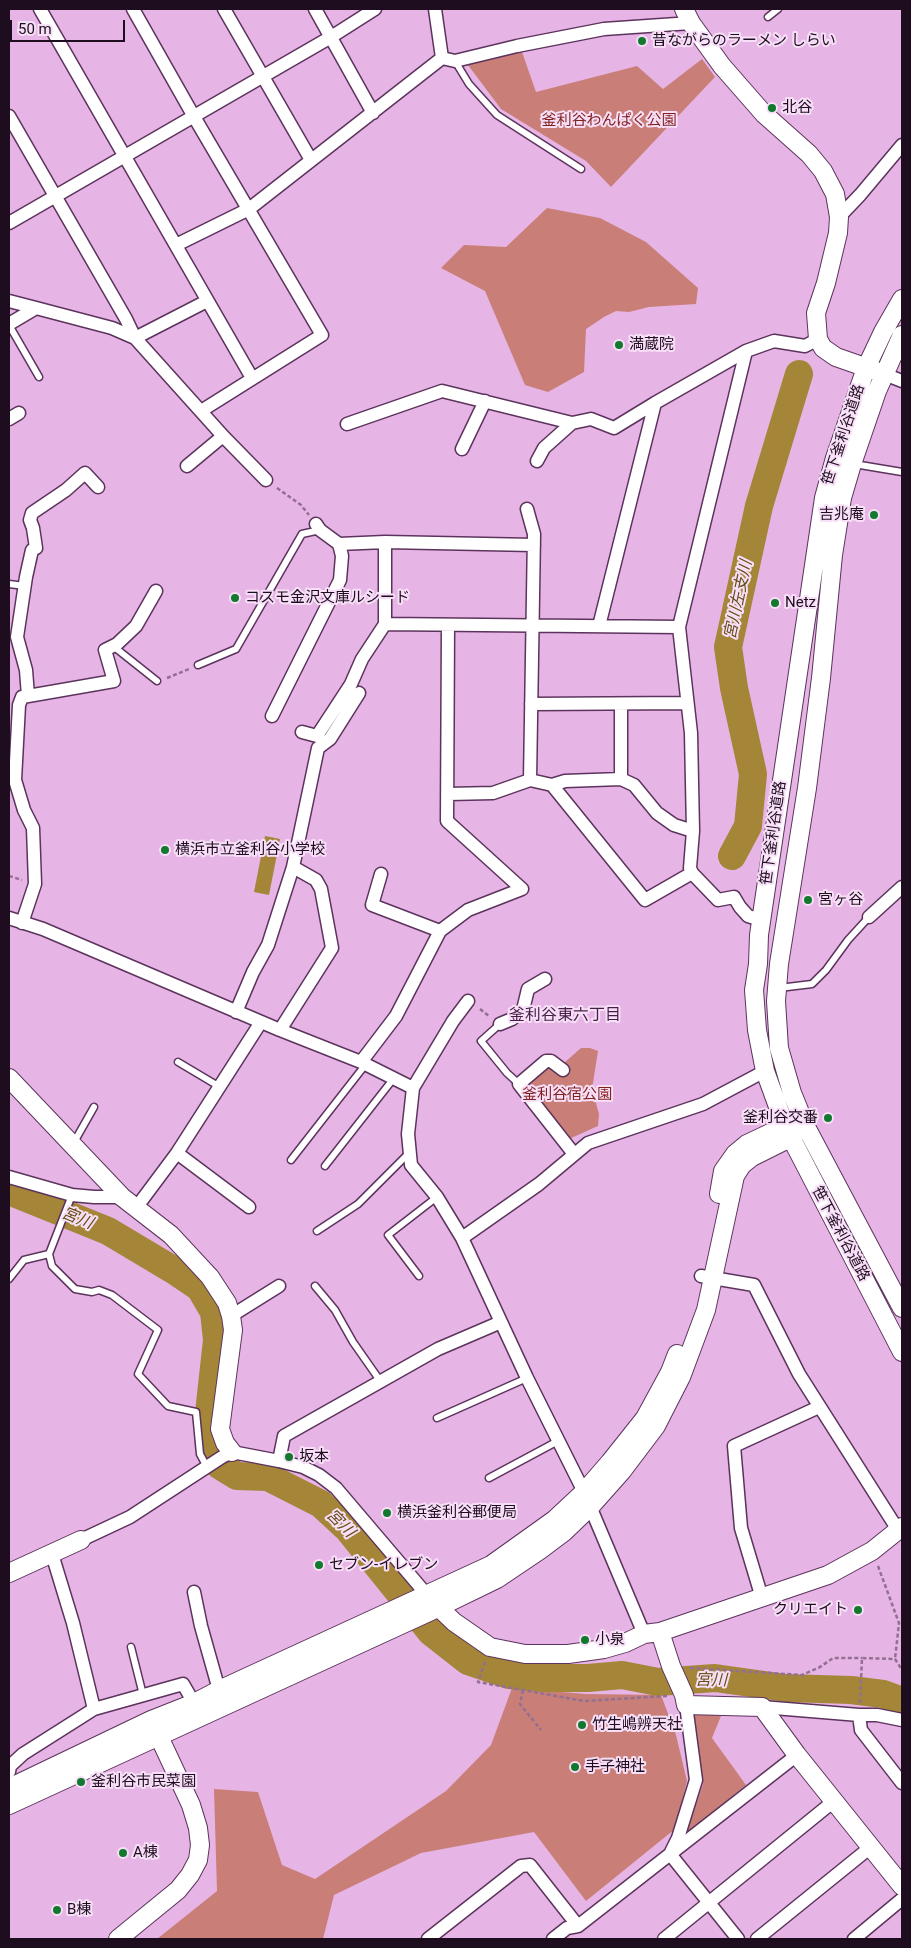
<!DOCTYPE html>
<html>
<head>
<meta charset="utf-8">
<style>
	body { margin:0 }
	#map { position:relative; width:911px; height:1948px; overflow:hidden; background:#e6b5e5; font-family:Roboto,sans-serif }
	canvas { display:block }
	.frame { position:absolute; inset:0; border:10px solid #1e0d1e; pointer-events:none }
	.scale { position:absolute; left:10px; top:20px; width:115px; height:22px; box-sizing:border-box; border:2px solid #1e0d1e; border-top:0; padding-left:6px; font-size:15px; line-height:18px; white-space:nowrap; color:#1e0d1e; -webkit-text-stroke:4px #f8dff8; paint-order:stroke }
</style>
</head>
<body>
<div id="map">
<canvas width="911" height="1948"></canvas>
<div class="frame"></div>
<div class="scale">50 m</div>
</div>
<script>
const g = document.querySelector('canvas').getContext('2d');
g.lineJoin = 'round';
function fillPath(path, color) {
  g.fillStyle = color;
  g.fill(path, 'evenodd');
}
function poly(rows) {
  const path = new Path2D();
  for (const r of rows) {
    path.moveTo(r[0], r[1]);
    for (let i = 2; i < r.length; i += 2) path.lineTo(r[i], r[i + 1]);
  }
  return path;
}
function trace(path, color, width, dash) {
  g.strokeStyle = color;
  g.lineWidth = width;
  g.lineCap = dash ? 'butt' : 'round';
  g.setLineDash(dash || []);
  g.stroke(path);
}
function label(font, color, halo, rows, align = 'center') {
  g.font = font + ' Roboto,"Noto Sans JP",sans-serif';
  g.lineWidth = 4;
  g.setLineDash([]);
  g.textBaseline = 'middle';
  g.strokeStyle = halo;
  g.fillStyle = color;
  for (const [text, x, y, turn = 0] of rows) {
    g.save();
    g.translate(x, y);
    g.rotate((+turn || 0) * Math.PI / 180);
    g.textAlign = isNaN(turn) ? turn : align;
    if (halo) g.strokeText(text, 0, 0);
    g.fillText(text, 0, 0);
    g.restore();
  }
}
const green = poly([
	[521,49,536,92,637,66,663,89,702,59,715,77,611,187,586,161,501,109,468,65],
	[547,208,600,218,646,242,698,288,696,304,649,307,629,312,616,311,604,317,586,329,584,372,548,392,525,385,485,291,441,268,464,245,506,247],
	[581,1048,590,1048,598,1051,592,1089,599,1114,598,1126,569,1139,526,1085,547,1068,556,1070],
	[512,1688,586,1694,661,1695,676,1735,687,1781,675,1829,586,1901,534,1832,421,1853,334,1895,323,1939,157,1939,217,1891,214,1789,258,1792,282,1865,315,1879,446,1791,491,1745],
	[692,1712,721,1716,712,1738,746,1785,686,1834,703,1784]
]);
const water = poly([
	[265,836,280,839,269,895,254,892]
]);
const river = poly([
	[732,856,748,826,753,774,734,688,728,647,759,506,799,374],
	[9,1191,108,1231,175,1271,200,1288,214,1312,217,1340,208,1422,209,1444,219,1465,237,1476,268,1477,321,1504,348,1529,431,1632,468,1661,509,1675,545,1678,588,1678,622,1675,658,1682,715,1678,786,1688,851,1690,883,1694,902,1701]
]);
const path = poly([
	[277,488,301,505,309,515],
	[167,678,189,669],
	[9,876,22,880],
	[480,1009,489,1016],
	[878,1566,899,1623,895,1659],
	[485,1662,478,1682,584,1701,668,1696],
	[690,1668,802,1675,820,1667,833,1658,862,1658],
	[523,1690,520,1704,541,1730],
	[860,1703,862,1658,895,1659,902,1670]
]);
const lane = poly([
	[768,17,778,9],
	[455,61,469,84,497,115,581,169],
	[9,325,39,377],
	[854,464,902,472],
	[9,584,25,586],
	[113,646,157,681],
	[198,665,236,649,302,534,320,530],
	[779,988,812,984,826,970,848,940,869,917],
	[500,1024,481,1041,507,1073,519,1084],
	[178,1062,220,1087],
	[73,1144,94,1107],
	[291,1160,366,1064],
	[325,1166,394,1078],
	[317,1231,358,1204,409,1153],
	[49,1254,72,1195],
	[419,1276,388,1235,437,1197],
	[9,1279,24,1260,49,1254,52,1266,75,1289,92,1292,99,1290,112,1295,158,1330,138,1374,168,1406,196,1412,200,1454,207,1467],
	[315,1286,335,1310,353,1342,381,1382],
	[437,1418,527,1378],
	[489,1478,558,1441],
	[131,1647,143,1695]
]);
const street = poly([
	[40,9,252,378],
	[133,9,193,115,322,335,201,411],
	[224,9,311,160],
	[315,9,373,113],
	[435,9,442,58],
	[442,58,455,61,517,46,604,29,691,23],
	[9,116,126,319,135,338,223,436,266,480],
	[839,217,860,195,902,145],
	[9,223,331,37,375,9],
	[176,245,249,209,442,58],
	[9,301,36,308],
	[9,324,36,308,112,328,135,338,207,301],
	[746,351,679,627,691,733,693,831,690,868,692,873,718,900,734,897,740,907,748,916,761,920],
	[884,374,902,381],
	[9,419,19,413],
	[347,424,442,391,572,423,591,419,614,428,655,403],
	[462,449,485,401],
	[537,461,544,448,572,423],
	[187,466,223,436],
	[527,509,534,534,530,780],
	[316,524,320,530,339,544,385,542,534,545],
	[385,624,679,627],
	[599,626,655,403,746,351,774,341,805,346,818,339],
	[28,696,114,681,105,650,117,644,136,626,156,591],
	[531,704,686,703],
	[272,716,340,580,342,556,339,544],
	[302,732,317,736,351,684,362,659,385,624,385,542],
	[621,779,621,704],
	[552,785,645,900,692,873],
	[448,794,493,793,530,780,552,785,565,781,621,779,634,785,657,813,674,825,693,831],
	[381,874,372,905,440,931],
	[869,917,902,887],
	[9,918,43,929,280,1030,361,1062,413,1088,408,1134,411,1165,437,1197,462,1238,527,1378,584,1492,644,1634],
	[22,923,35,884,33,828,24,810,15,780,19,705,22,697,28,696,26,670,17,637,26,577,32,550,36,548,33,528,30,520,32,513,66,490,85,473,98,487],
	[236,1012,253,972,268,945,293,867,318,748,330,739,359,693],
	[500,1024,512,1019,523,1010,528,989,545,979],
	[280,1030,332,948,321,889,316,880,293,867],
	[361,1062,396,1016,440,931,468,910,522,889,447,821,448,625],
	[563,1070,551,1061,546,1061,519,1084,574,1154],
	[413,1088,453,1021,468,1001],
	[177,1153,249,1207],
	[9,1177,72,1195,94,1197,122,1197],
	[136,1208,177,1153,261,1022],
	[462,1238,539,1184,588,1143,703,1104,765,1071],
	[701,1276,754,1285,799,1374,898,1530],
	[231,1316,279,1286],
	[279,1461,284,1436,438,1349,501,1322],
	[81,1540,130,1517,222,1457,232,1452,279,1461,303,1467,319,1475,336,1488,427,1595],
	[52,1554,73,1623,94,1709],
	[194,1592,201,1626,219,1690],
	[762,1598,741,1528,734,1446,819,1407],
	[762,1707,859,1715,877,1715,902,1720],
	[859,1715,861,1730,902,1783],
	[9,1772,10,1766,23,1754,94,1709,183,1684,194,1703],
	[671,1852,678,1838,696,1780,686,1705],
	[670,1854,738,1939],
	[428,1939,521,1866,530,1865,578,1926],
	[553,1939,567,1928,578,1926,797,1755],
	[664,1939,834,1801],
	[757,1939,872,1846],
	[854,1939,902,1899]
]);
const secondary = poly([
	[684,9,691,23,722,66,764,114,809,154,823,171,835,194,839,217,838,233,826,283,816,313,818,339,823,348,836,357,876,371],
	[902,299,883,332,866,368,835,458,824,498,759,935,758,964,754,990,757,1030,765,1071,785,1126,902,1352],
	[902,335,877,391,852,464,842,498,833,555,821,678,807,788,779,964,776,1001,779,1048,792,1093,805,1125,902,1308],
	[9,1078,122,1197,171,1235,210,1277,227,1303,231,1316,233,1330,220,1429,225,1443,232,1452],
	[719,1194,723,1171,735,1154,747,1144,785,1126,797,1125],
	[9,1573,81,1540],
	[430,1599,454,1622,490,1647,525,1654,568,1654,604,1649,625,1643,644,1634,660,1632,828,1575,872,1551,902,1527],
	[660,1632,671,1666,684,1695,686,1705,762,1707,797,1755,902,1886],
	[9,1788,151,1720,194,1703,219,1690,491,1565,554,1520,584,1492,610,1462,645,1418,670,1372,677,1354],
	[9,1805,429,1612,497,1579,540,1550,564,1532,590,1507,622,1471,656,1426,681,1377,706,1310,735,1176,742,1165,752,1157,790,1138,805,1125],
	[118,1939,178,1890,190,1875,198,1860,200,1845,198,1828,191,1805,155,1728]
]);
const markers = [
	[642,41,5,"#10792d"],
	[772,108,5,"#10792d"],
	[619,345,5,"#10792d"],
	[874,515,5,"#10792d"],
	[235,598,5,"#10792d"],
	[775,603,5,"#10792d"],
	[165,850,5,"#10792d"],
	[808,900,5,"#10792d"],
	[828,1118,5,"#10792d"],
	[289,1457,5,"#10792d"],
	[387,1513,5,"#10792d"],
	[319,1565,5,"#10792d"],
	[858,1610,5,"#10792d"],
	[585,1640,5,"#10792d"],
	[582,1725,5,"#10792d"],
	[575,1767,5,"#10792d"],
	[81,1782,5,"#10792d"],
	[123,1853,5,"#10792d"],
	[57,1910,5,"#10792d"]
];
const poiNames = [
	["昔ながらのラーメン しらい",652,41],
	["北谷",782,108],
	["満蔵院",629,345],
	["吉兆庵",864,515,"right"],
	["コスモ金沢文庫ルシード",245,598],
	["Netz",785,603],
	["横浜市立釜利谷小学校",175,850],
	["宮ヶ谷",818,900],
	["釜利谷交番",818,1118,"right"],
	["坂本",299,1457],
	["横浜釜利谷郵便局",397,1513],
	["セブン-イレブン",329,1565],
	["クリエイト",848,1610,"right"],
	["小泉",595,1640],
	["竹生嶋辨天社",592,1725],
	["手子神社",585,1767],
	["釜利谷市民菜園",91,1782],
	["A棟",133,1853],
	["B棟",67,1910]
];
const parkNames = [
	["釜利谷わんぱく公園",609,121],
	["釜利谷宿公園",567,1095]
];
const streetNames = [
	["笹下釜利谷道路",844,435,-72],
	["笹下釜利谷道路",774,833,-82],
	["笹下釜利谷道路",840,1234,62]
];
const waterNames = [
	["宮川左支川",739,600,-78],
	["宮川",77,1219,22],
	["宮川",340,1524,45],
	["宮川",711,1681,1]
];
const neighbourhoodNames = [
	["釜利谷東六丁目",565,1016]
];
fillPath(green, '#c97f77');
fillPath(water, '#a58537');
trace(river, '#a58537', 28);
trace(lane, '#5c335c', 9);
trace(street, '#5c335c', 15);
trace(secondary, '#5c335c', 20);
trace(path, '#936f92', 2.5, [4, 2.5]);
trace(lane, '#fff', 6);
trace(street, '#fff', 12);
trace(secondary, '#fff', 18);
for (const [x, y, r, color] of markers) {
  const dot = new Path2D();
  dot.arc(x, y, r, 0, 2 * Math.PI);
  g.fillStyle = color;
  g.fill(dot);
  trace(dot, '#f8dff8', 2);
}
label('15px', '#1e0d1e', '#f8dff8', poiNames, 'left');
label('15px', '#811f1c', '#f8dff8', parkNames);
label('15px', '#1e0d1e', '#f8dff8', streetNames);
label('italic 16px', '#644d12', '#f8dff8', waterNames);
label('16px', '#451d45', '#f8dff8', neighbourhoodNames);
</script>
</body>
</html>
